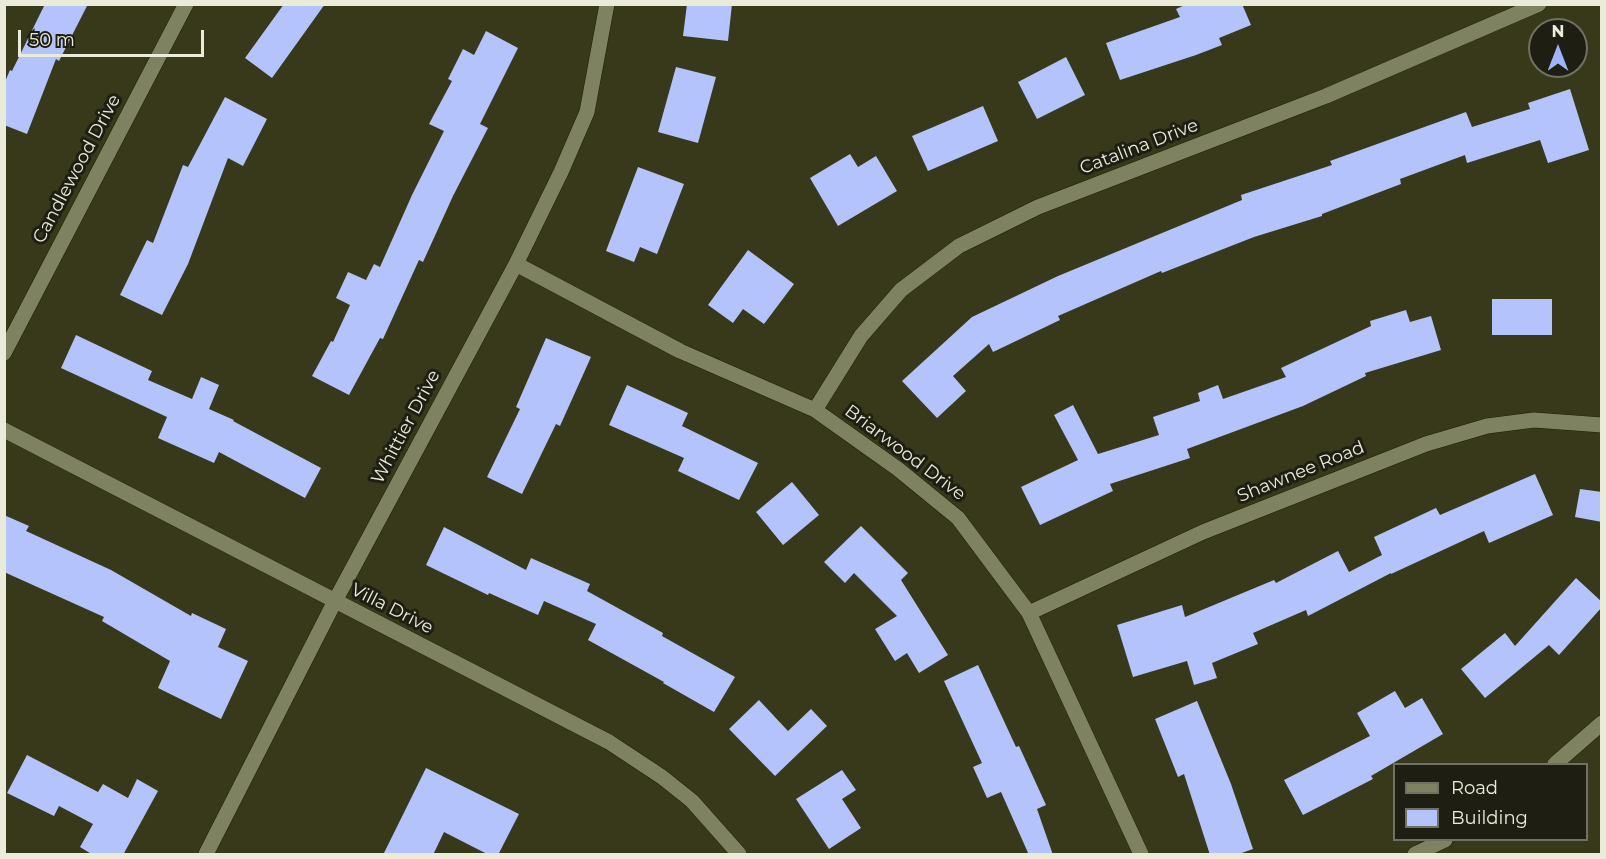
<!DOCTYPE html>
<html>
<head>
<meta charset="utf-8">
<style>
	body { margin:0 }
	#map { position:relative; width:1606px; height:859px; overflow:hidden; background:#38391a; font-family:Montserrat,sans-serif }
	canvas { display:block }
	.frame { position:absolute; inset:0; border:6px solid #eaebd9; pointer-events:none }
	.legend { position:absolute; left:1393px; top:763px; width:195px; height:78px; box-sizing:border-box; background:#1e1f12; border:2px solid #707162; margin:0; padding:8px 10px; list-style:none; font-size:18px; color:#eaebd9 }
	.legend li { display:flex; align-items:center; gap:12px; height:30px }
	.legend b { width:30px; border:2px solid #707162 }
	.north { position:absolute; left:1528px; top:18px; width:60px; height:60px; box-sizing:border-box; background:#1e1f12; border:2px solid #707162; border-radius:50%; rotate:0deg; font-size:16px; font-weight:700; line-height:24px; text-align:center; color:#eaebd9 }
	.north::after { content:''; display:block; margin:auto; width:21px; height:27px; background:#a0b3fd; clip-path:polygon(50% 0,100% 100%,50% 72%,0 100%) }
	.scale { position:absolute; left:18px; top:30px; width:186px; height:27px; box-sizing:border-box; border:3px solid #eaebd9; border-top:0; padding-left:8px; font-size:18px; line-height:21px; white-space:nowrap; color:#eaebd9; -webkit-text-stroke:4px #1e1f12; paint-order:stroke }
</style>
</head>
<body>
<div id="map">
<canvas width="1606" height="859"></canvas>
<div class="frame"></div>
<ul class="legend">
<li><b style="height:8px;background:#7f8260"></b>Road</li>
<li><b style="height:16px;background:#b4c3fb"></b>Building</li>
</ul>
<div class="north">N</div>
<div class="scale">50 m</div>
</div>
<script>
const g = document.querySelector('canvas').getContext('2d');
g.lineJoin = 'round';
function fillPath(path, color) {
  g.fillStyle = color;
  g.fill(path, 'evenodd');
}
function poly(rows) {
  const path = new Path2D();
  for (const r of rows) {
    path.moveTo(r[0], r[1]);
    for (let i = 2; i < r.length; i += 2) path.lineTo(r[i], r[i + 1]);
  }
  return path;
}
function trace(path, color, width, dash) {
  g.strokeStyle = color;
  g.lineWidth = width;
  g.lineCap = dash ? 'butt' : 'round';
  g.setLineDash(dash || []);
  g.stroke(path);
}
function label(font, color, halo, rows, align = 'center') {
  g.font = font + ' Montserrat,sans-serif';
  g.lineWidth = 6;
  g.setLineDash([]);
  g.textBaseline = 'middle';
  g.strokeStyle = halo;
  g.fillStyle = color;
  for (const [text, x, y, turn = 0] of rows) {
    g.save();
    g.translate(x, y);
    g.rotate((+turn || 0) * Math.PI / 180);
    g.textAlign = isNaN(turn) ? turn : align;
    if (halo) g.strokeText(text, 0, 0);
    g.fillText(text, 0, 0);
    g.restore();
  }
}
const building = poly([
	[45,4,88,4,59,61,56,59,27,134,4,125,4,84,10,70,12,71],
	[284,4,325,4,272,78,245,58],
	[687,4,732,4,728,41,683,36],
	[1187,4,1242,4,1251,25,1219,38,1222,45,1196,55,1120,80,1106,43,1180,17,1176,9],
	[486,31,518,48,480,124,488,128,453,196,423,262,419,260,383,339,380,338,349,395,312,376,331,341,333,342,350,305,336,298,348,272,366,280,374,264,380,267,412,195,444,131,429,124,452,81,448,79,463,49,474,55],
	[1066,57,1085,95,1037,119,1018,82],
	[676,67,716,77,698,143,658,132],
	[1570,89,1589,150,1548,163,1540,140,1467,163,1465,155,1400,179,1401,184,1322,214,1322,216,1254,237,1162,273,1161,271,1058,316,1060,320,993,352,989,344,953,376,966,391,937,418,902,381,972,317,1058,276,1242,200,1241,195,1332,165,1330,161,1466,112,1472,127,1530,109,1528,103],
	[225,97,267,119,243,166,228,158,188,264,162,315,120,295,147,240,153,243,183,165,188,167],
	[983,106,998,141,928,171,912,136],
	[850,154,858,167,876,156,897,191,838,226,810,178],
	[638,167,684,184,657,254,640,247,634,262,606,251],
	[748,250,794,284,764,324,743,309,733,323,708,305],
	[1492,299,1552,299,1552,335,1492,335],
	[1406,310,1410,322,1431,316,1441,350,1365,373,1366,376,1303,406,1187,449,1190,458,1110,484,1113,491,1040,525,1021,487,1078,460,1054,415,1073,405,1098,454,1159,435,1153,417,1200,401,1198,393,1218,385,1223,399,1286,377,1281,368,1371,326,1370,321],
	[76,335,152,371,148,380,192,399,201,377,219,385,209,409,234,420,233,421,321,468,305,498,219,452,214,463,158,438,167,417,61,368],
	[546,338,591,357,560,426,556,424,522,494,487,477,520,409,516,407],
	[627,385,688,413,682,426,758,463,739,500,678,471,684,458,609,425],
	[1535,474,1553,515,1489,543,1484,531,1391,574,1391,573,1308,616,1306,610,1253,633,1258,644,1212,663,1217,678,1194,685,1187,661,1133,677,1117,625,1182,605,1185,617,1274,580,1276,583,1338,551,1349,572,1382,555,1374,537,1436,508,1440,515],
	[792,482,819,515,783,545,756,512],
	[1580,489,1602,492,1602,522,1575,517],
	[4,515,29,526,26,531,111,570,191,616,192,613,226,629,218,647,248,661,221,719,158,688,170,661,102,621,104,617,4,572],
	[861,526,908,573,901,580,948,655,919,673,907,653,895,661,875,629,897,616,854,573,845,583,824,562],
	[444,527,526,570,531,558,590,584,587,591,663,633,662,636,735,677,714,712,663,683,664,682,588,640,596,624,544,601,538,615,489,593,488,595,426,565],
	[1576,578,1602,602,1602,607,1559,655,1549,645,1485,698,1461,669,1505,633,1515,646],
	[978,665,1016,747,1019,746,1046,805,1037,809,1053,855,1029,855,1001,792,987,798,973,767,982,763,944,681],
	[1395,691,1405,708,1422,698,1443,734,1371,776,1373,779,1303,815,1284,780,1370,736,1357,713],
	[759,700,788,731,811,709,827,726,775,776,729,729],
	[1197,701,1231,784,1253,849,1236,855,1210,855,1184,774,1178,777,1155,719],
	[27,755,98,792,103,784,128,798,137,779,158,791,123,855,93,855,80,847,93,824,59,806,54,816,7,793],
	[426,768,519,814,498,855,489,855,444,832,433,855,383,855],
	[842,770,856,790,842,799,861,828,829,849,796,799]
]);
const minor = poly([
	[516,264,680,351,815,410,898,469,958,518,1029,613,1141,854],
	[4,353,186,4],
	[815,410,861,336,901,290,959,246,1038,207,1326,96,1539,4],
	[4,430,609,742,662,777,692,801,739,854],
	[1029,613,1203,532,1426,444,1487,426,1534,420,1602,425],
	[1555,764,1602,723],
	[206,854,335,601,516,264,561,172,587,112,607,4],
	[1415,854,1445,840]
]);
const streetNames = [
	["Catalina Drive",1139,147,-21],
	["Candlewood Drive",77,169,-62],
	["Whittier Drive",406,427,-62],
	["Briarwood Drive",905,453,37],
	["Shawnee Road",1301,472,-22],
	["Villa Drive",392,609,27]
];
fillPath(building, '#b4c3fb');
trace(minor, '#1f2002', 16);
trace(minor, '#7f8260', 15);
label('18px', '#eaebd9', '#1e1f12', streetNames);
</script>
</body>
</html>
